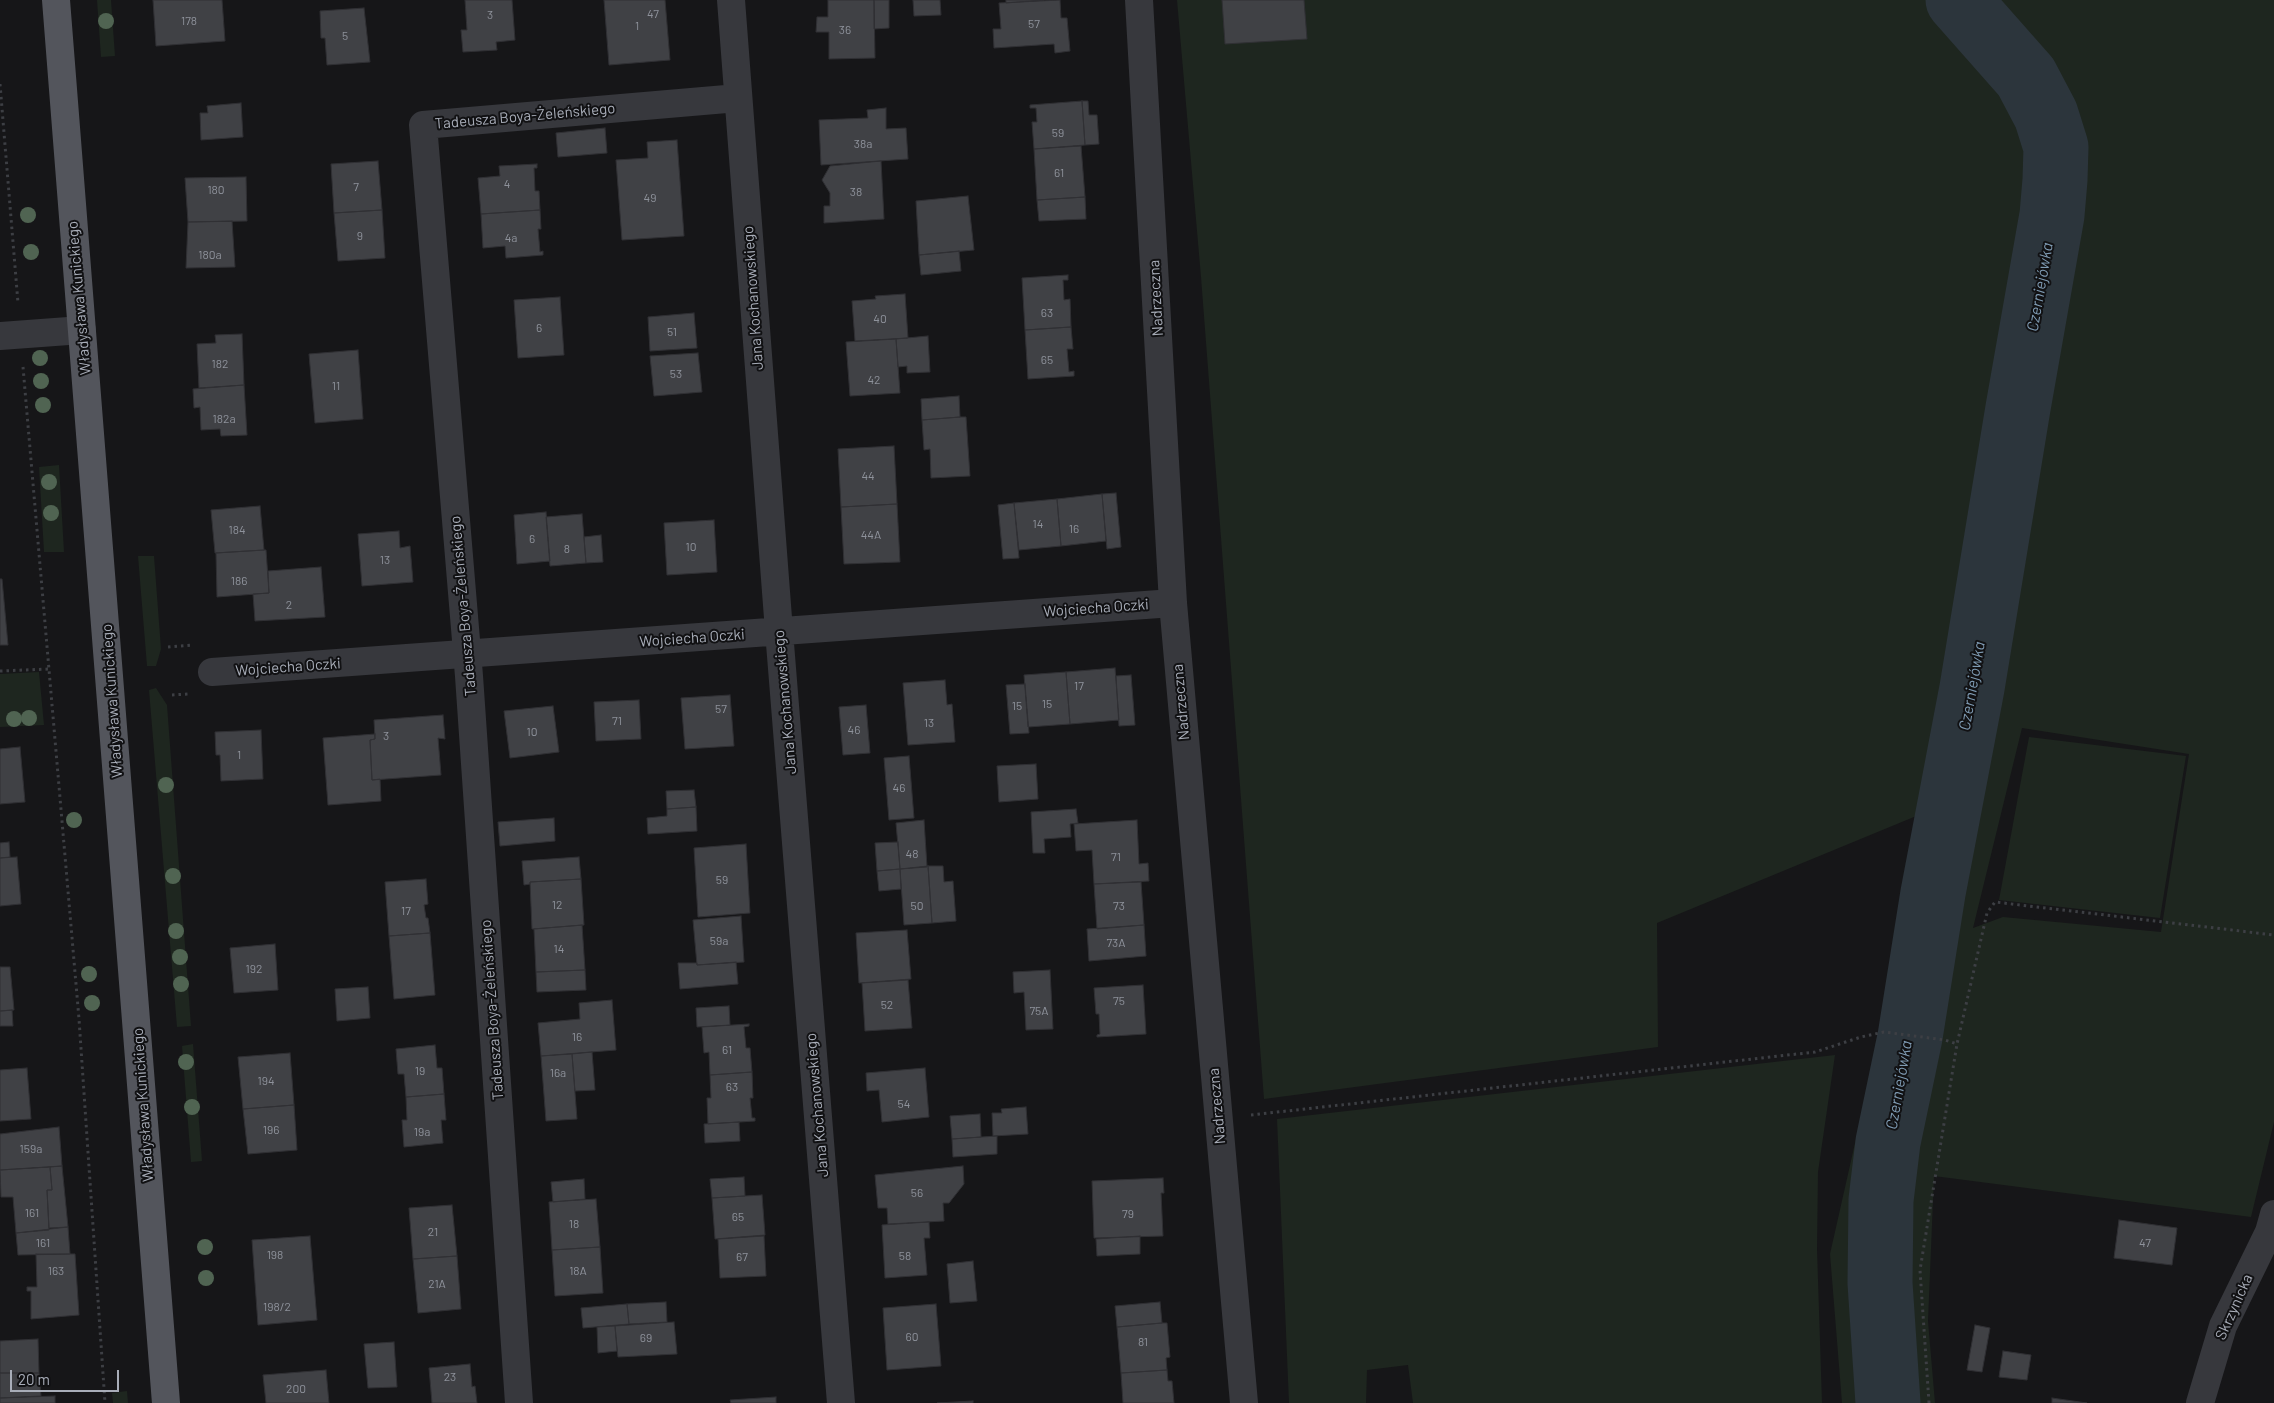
<!DOCTYPE html>
<html>
<head>
<meta charset="utf-8">
<style>
	body { margin:0 }
	#map { position:relative; width:2274px; height:1403px; overflow:hidden; background:#161618; font-family:Barlow,sans-serif }
	canvas { display:block }
	.scale { position:absolute; left:10px; top:1370px; width:109px; height:22px; box-sizing:border-box; border:2px solid #a8adb8; border-top:0; padding-left:6px; font-size:15px; line-height:18px; white-space:nowrap; color:#a8adb8; -webkit-text-stroke:4px #111113; paint-order:stroke }
</style>
</head>
<body>
<div id="map">
<canvas width="2274" height="1403"></canvas>
<div class="scale">20 m</div>
</div>
<script>
const g = document.querySelector('canvas').getContext('2d');
g.lineJoin = 'round';
function fillPath(path, color) {
  g.fillStyle = color;
  g.fill(path, 'evenodd');
}
function poly(rows) {
  const path = new Path2D();
  for (const r of rows) {
    path.moveTo(r[0], r[1]);
    for (let i = 2; i < r.length; i += 2) path.lineTo(r[i], r[i + 1]);
  }
  return path;
}
function trace(path, color, width, dash) {
  g.strokeStyle = color;
  g.lineWidth = width;
  g.lineCap = dash ? 'butt' : 'round';
  g.setLineDash(dash || []);
  g.stroke(path);
}
function label(font, color, halo, rows, align = 'center') {
  g.font = font + ' Barlow,sans-serif';
  g.lineWidth = 4;
  g.setLineDash([]);
  g.textBaseline = 'middle';
  g.strokeStyle = halo;
  g.fillStyle = color;
  for (const [text, x, y, turn = 0] of rows) {
    g.save();
    g.translate(x, y);
    g.rotate((+turn || 0) * Math.PI / 180);
    g.textAlign = isNaN(turn) ? turn : align;
    if (halo) g.strokeText(text, 0, 0);
    g.fillText(text, 0, 0);
    g.restore();
  }
}
const green = poly([
	[97,0,111,0,115,56,101,57],
	[1177,0,2274,0,2274,1122,2251,1217,1934,1176,1928,1321,1935,1403,1842,1403,1830,1254,1878,1041,1926,812,1657,923,1658,1047,1264,1099,1201,277],
	[2022,728,2189,754,2161,932,2003,917,1973,928],
	[59,465,64,552,44,552,39,467],
	[138,556,154,556,161,649,156,666,147,666],
	[39,672,44,725,0,727,0,674],
	[156,688,167,705,191,1026,177,1027,149,690],
	[2029,737,2186,756,2160,918,1999,900],
	[193,1044,202,1161,191,1162,182,1046],
	[1835,1055,1818,1172,1817,1249,1822,1403,1413,1403,1408,1365,1367,1370,1366,1403,1289,1403,1277,1119],
	[127,1391,128,1403,113,1403,112,1393]
]);
const river = poly([
	[1888,1403,1880,1283,1881,1200,1888,1142,1910,1037,1933,893,1972,688,2018,408,2052,215,2055,180,2056,147,2046,115,2026,77,1958,0]
]);
const building = poly([
	[153,0,222,0,225,41,156,46,153,0],
	[465,0,512,0,515,40,496,42,497,50,463,52,461,30,467,30,465,0],
	[604,0,665,0,670,60,609,65,604,0],
	[828,0,874,0,875,58,829,59,829,32,816,32,817,17,828,17,828,0],
	[874,0,889,0,889,28,874,29,874,0],
	[913,0,940,0,941,15,914,16,913,0],
	[1006,0,1044,0,1006,3,1006,0],
	[1060,0,1061,18,1067,18,1070,51,1055,53,1054,44,994,48,993,29,1001,29,999,3,1060,0],
	[1222,0,1304,0,1307,39,1225,44,1222,0],
	[364,8,370,62,327,65,325,38,321,38,320,11,364,8],
	[1082,101,1085,145,1034,149,1032,122,1037,122,1036,108,1030,108,1030,105,1082,101],
	[1082,101,1088,101,1089,115,1097,115,1099,144,1085,145,1082,101],
	[241,103,243,137,201,140,200,113,208,113,207,106,241,103],
	[886,108,886,129,906,128,908,159,821,165,819,120,868,118,867,110,886,108],
	[605,128,607,153,558,157,556,133,605,128],
	[677,140,684,236,622,240,616,160,648,158,647,142,677,140],
	[1081,146,1085,197,1037,200,1034,149,1081,146],
	[378,161,382,210,334,213,331,164,378,161],
	[881,161,884,219,824,223,824,206,830,206,830,193,822,180,830,166,881,161],
	[537,164,537,168,534,168,535,191,539,191,540,210,481,214,478,178,500,176,499,166,537,164],
	[246,177,247,221,188,222,185,178,246,177],
	[968,196,974,250,919,255,916,201,968,196],
	[1085,197,1086,219,1039,221,1037,200,1085,197],
	[382,210,385,258,338,261,334,213,382,210],
	[540,210,541,229,538,229,540,252,543,251,543,255,506,258,505,246,483,248,481,214,540,210],
	[232,221,235,267,186,268,188,222,232,221],
	[959,251,961,271,921,275,919,255,959,251],
	[1068,275,1068,280,1063,280,1064,300,1070,299,1071,327,1025,330,1022,278,1068,275],
	[905,294,908,338,855,341,852,301,876,299,875,296,905,294],
	[560,297,564,355,518,358,514,300,560,297],
	[694,313,697,348,650,351,648,317,694,313],
	[1071,327,1073,349,1067,349,1069,372,1074,371,1074,376,1028,379,1025,330,1071,327],
	[242,334,244,385,199,388,197,344,216,343,215,335,242,334],
	[928,336,930,372,907,373,907,366,898,367,896,339,928,336],
	[896,339,900,393,850,396,846,342,896,339],
	[358,350,363,419,315,423,309,354,358,350],
	[698,353,702,392,654,396,650,356,698,353],
	[244,385,247,435,221,436,220,429,201,430,200,407,194,408,193,389,244,385],
	[959,396,960,417,922,420,921,399,959,396],
	[960,417,966,417,970,476,931,478,930,449,924,450,922,420,960,417],
	[894,446,897,504,841,507,838,449,894,446],
	[1116,493,1121,547,1107,549,1102,494,1116,493],
	[1102,494,1106,541,1061,546,1057,499,1102,494],
	[1057,499,1061,546,1019,550,1014,503,1057,499],
	[1014,503,1019,558,1003,559,998,505,1014,503],
	[897,504,900,562,844,564,841,507,897,504],
	[260,506,264,550,215,553,211,510,260,506],
	[546,512,550,561,517,564,514,515,546,512],
	[582,514,586,563,550,566,546,517,582,514],
	[714,520,717,572,667,575,664,523,714,520],
	[399,531,400,548,410,546,413,582,362,586,358,534,399,531],
	[601,535,603,562,586,563,584,537,601,535],
	[264,550,266,550,269,593,217,597,216,553,264,550],
	[321,567,325,617,255,621,253,594,269,593,268,571,321,567],
	[0,579,2,579,8,645,0,645,0,579],
	[1115,668,1119,720,1070,724,1066,672,1115,668],
	[1066,672,1070,724,1028,727,1024,675,1066,672],
	[1131,675,1135,725,1119,726,1116,676,1131,675],
	[945,680,947,705,952,704,955,742,908,745,903,683,945,680],
	[1025,684,1029,733,1010,734,1006,685,1025,684],
	[730,695,734,746,685,749,681,698,730,695],
	[639,700,641,739,596,741,594,702,639,700],
	[866,705,870,753,843,755,839,707,866,705],
	[553,706,559,752,510,758,504,711,553,706],
	[443,715,445,739,438,738,441,775,372,780,370,740,375,739,374,720,443,715],
	[261,730,263,779,221,781,220,755,216,755,215,732,261,730],
	[375,734,375,739,370,740,372,780,380,779,381,801,328,805,323,738,375,734],
	[20,747,25,802,0,804,0,749,20,747],
	[909,756,914,818,889,820,884,758,909,756],
	[1036,764,1038,799,999,802,997,766,1036,764],
	[694,790,696,807,667,809,666,791,694,790],
	[696,807,697,831,648,834,647,818,667,816,667,809,696,807],
	[1076,809,1078,823,1070,824,1071,837,1044,839,1045,853,1033,853,1031,812,1076,809],
	[554,818,555,841,500,846,498,822,554,818],
	[924,820,927,867,900,869,896,823,924,820],
	[1137,820,1139,864,1148,863,1149,881,1094,884,1092,850,1076,851,1074,824,1137,820],
	[9,842,10,857,0,858,0,843,9,842],
	[898,842,900,869,877,871,875,843,898,842],
	[746,844,750,913,698,917,694,848,746,844],
	[17,857,21,904,0,906,0,858,17,857],
	[579,857,581,879,530,882,530,884,524,885,522,861,579,857],
	[928,866,932,923,904,925,900,869,928,866],
	[928,866,943,866,944,882,953,881,956,921,932,923,928,866],
	[900,869,901,889,879,891,877,871,900,869],
	[426,879,428,904,424,905,426,918,428,918,430,933,389,936,385,882,426,879],
	[581,879,584,925,532,929,530,882,581,879],
	[1141,882,1144,925,1097,929,1094,884,1141,882],
	[741,916,744,962,697,965,693,920,741,916],
	[582,925,585,970,536,972,534,929,582,925],
	[1144,925,1146,956,1089,961,1087,929,1144,925],
	[907,930,911,979,859,983,856,933,907,930],
	[430,933,435,995,394,999,389,936,430,933],
	[275,944,278,990,234,993,230,948,275,944],
	[736,962,738,984,680,989,678,963,697,963,697,965,736,962],
	[0,967,10,967,14,1010,0,1011,0,967],
	[585,970,586,990,537,992,536,972,585,970],
	[1050,970,1053,1029,1026,1030,1024,992,1014,993,1013,972,1050,970],
	[908,980,912,1028,865,1031,862,983,908,980],
	[1143,985,1146,1034,1097,1037,1097,1035,1100,1034,1099,1014,1096,1014,1094,988,1143,985],
	[368,987,370,1018,337,1021,335,989,368,987],
	[612,1000,616,1050,541,1056,538,1023,580,1019,579,1003,612,1000],
	[729,1006,730,1025,697,1027,696,1008,729,1006],
	[12,1010,13,1026,0,1026,0,1011,12,1010],
	[749,1024,749,1026,744,1027,746,1048,750,1048,752,1072,710,1075,709,1052,704,1053,702,1027,749,1024],
	[435,1045,437,1068,442,1068,444,1094,406,1097,404,1074,398,1074,396,1049,435,1045],
	[592,1052,595,1090,575,1091,572,1054,592,1052],
	[290,1053,294,1105,243,1109,238,1057,290,1053],
	[572,1054,577,1119,546,1121,541,1056,572,1054],
	[27,1068,31,1119,0,1121,0,1070,27,1068],
	[925,1068,929,1117,882,1122,879,1090,867,1091,866,1073,925,1068],
	[752,1072,753,1098,750,1098,752,1118,755,1118,755,1121,708,1124,707,1098,711,1098,710,1075,752,1072],
	[444,1094,446,1120,441,1120,443,1143,404,1147,402,1120,407,1120,406,1097,444,1094],
	[294,1105,297,1150,248,1154,243,1109,294,1105],
	[1026,1107,1028,1134,993,1136,992,1113,1002,1113,1001,1109,1026,1107],
	[980,1114,981,1137,952,1139,950,1116,980,1114],
	[739,1122,740,1141,705,1143,704,1124,739,1122],
	[59,1127,62,1166,0,1170,0,1134,59,1127],
	[997,1136,997,1154,953,1157,952,1139,997,1136],
	[62,1166,68,1227,49,1228,47,1190,52,1190,50,1167,62,1166],
	[963,1166,964,1184,949,1203,943,1203,944,1221,888,1224,887,1208,878,1208,875,1175,963,1166],
	[50,1167,52,1190,47,1190,49,1230,16,1233,13,1197,1,1197,0,1170,50,1167],
	[744,1177,745,1196,712,1198,710,1179,744,1177],
	[1163,1178,1164,1193,1161,1193,1163,1236,1094,1238,1092,1181,1163,1178],
	[584,1179,585,1199,553,1202,551,1182,584,1179],
	[762,1195,765,1235,715,1239,712,1198,762,1195],
	[596,1199,600,1247,552,1250,549,1202,596,1199],
	[452,1205,457,1256,413,1259,409,1208,452,1205],
	[2119,1220,2177,1228,2172,1265,2114,1258,2119,1220],
	[929,1222,930,1238,924,1238,927,1275,885,1278,882,1225,929,1222],
	[68,1227,70,1254,18,1255,16,1233,68,1227],
	[310,1236,317,1320,258,1325,252,1240,310,1236],
	[764,1236,766,1276,720,1278,718,1239,764,1236],
	[1140,1236,1140,1254,1097,1256,1096,1239,1140,1236],
	[600,1247,603,1293,555,1296,552,1250,600,1247],
	[36,1254,75,1254,79,1315,31,1319,31,1291,27,1291,27,1287,37,1287,36,1254],
	[457,1256,461,1309,418,1313,413,1259,457,1256],
	[973,1261,977,1301,950,1303,947,1264,973,1261],
	[666,1302,667,1322,629,1324,627,1304,666,1302],
	[1160,1302,1162,1323,1117,1327,1115,1306,1160,1302],
	[627,1304,629,1324,583,1328,581,1308,627,1304],
	[936,1304,941,1366,887,1370,883,1308,936,1304],
	[674,1322,677,1354,618,1357,615,1326,674,1322],
	[1162,1323,1167,1323,1170,1357,1166,1358,1167,1370,1121,1373,1117,1327,1162,1323],
	[1975,1325,1990,1328,1982,1372,1967,1370,1975,1325],
	[615,1326,617,1351,598,1353,597,1327,615,1326],
	[38,1339,39,1373,0,1373,0,1341,38,1339],
	[394,1342,397,1387,368,1388,364,1344,394,1342],
	[2003,1351,2031,1355,2027,1380,1999,1377,2003,1351],
	[470,1364,472,1387,475,1386,477,1403,432,1403,429,1368,470,1364],
	[326,1370,329,1403,266,1403,263,1375,326,1370],
	[1167,1370,1168,1381,1172,1381,1174,1403,1123,1403,1121,1373,1167,1370],
	[0,1373,39,1373,41,1396,0,1398,0,1373],
	[55,1396,55,1403,0,1403,0,1398,55,1396],
	[776,1397,776,1403,731,1403,730,1400,776,1397],
	[2052,1398,2087,1403,2052,1403,2052,1398],
	[973,1401,973,1403,937,1403,973,1401]
]);
const path = poly([
	[0,84,18,303],
	[23,367,79,1019,105,1403],
	[168,647,193,645],
	[0,671,49,669],
	[172,695,189,694],
	[1251,1115,1815,1052,1861,1037,1884,1032,1945,1040,1957,1044,1987,913,1995,902,2274,935],
	[1929,1403,1920,1270,1957,1044]
]);
const street = poly([
	[731,0,779,631,841,1403],
	[1139,0,1173,603,1244,1403],
	[0,336,82,330],
	[212,672,1173,603],
	[519,1403,469,676,423,125,738,98],
	[2200,1403,2223,1326,2269,1232,2274,1214]
]);
const primary = poly([
	[56,0,166,1403]
]);
const trees = [
	[106,21],
	[28,215],
	[31,252],
	[40,358],
	[41,381],
	[43,405],
	[49,482],
	[51,513],
	[29,718],
	[14,719],
	[166,785],
	[74,820],
	[173,876],
	[176,931],
	[180,957],
	[89,974],
	[181,984],
	[92,1003],
	[186,1062],
	[192,1107],
	[205,1247],
	[206,1278]
];
const numberNames = [
	["47",653,14],
	["3",490,15],
	["178",189,21],
	["57",1034,24],
	["1",637,26],
	["36",845,30],
	["5",345,36],
	["59",1058,133],
	["38a",863,144],
	["61",1059,173],
	["4",507,184],
	["7",356,187],
	["180",216,190],
	["38",856,192],
	["49",650,198],
	["9",360,236],
	["4a",511,238],
	["180a",210,255],
	["63",1047,313],
	["40",880,319],
	["6",539,328],
	["51",672,332],
	["65",1047,360],
	["182",220,364],
	["53",676,374],
	["42",874,380],
	["11",336,386],
	["182a",224,419],
	["44",868,476],
	["14",1038,524],
	["16",1074,529],
	["184",237,530],
	["44A",871,535],
	["6",532,539],
	["10",691,547],
	["8",567,549],
	["13",385,560],
	["186",239,581],
	["2",289,605],
	["17",1079,686],
	["15",1047,704],
	["15",1017,706],
	["57",721,709],
	["71",617,721],
	["13",929,723],
	["46",854,730],
	["10",532,732],
	["3",386,736],
	["1",239,755],
	["46",899,788],
	["48",912,854],
	["71",1116,857],
	["59",722,880],
	["12",557,905],
	["50",917,906],
	["73",1119,906],
	["17",406,911],
	["59a",719,941],
	["73A",1116,943],
	["14",559,949],
	["192",254,969],
	["75",1119,1001],
	["52",887,1005],
	["75A",1039,1011],
	["16",577,1037],
	["61",727,1050],
	["19",420,1071],
	["16a",558,1073],
	["194",266,1081],
	["63",732,1087],
	["54",904,1104],
	["196",271,1130],
	["19a",422,1132],
	["159a",31,1149],
	["56",917,1193],
	["161",32,1213],
	["79",1128,1214],
	["65",738,1217],
	["18",574,1224],
	["21",433,1232],
	["161",43,1243],
	["47",2145,1243],
	["198",275,1255],
	["58",905,1256],
	["67",742,1257],
	["163",56,1271],
	["18A",578,1271],
	["21A",437,1284],
	["198/2",277,1307],
	["60",912,1337],
	["69",646,1338],
	["81",1143,1342],
	["23",450,1377],
	["200",296,1389]
];
const streetNames = [
	["Tadeusza Boya-Żeleńskiego",525,116,-5],
	["Władysława Kunickiego",79,298,-95],
	["Jana Kochanowskiego",753,298,-94],
	["Nadrzeczna",1156,298,-93],
	["Tadeusza Boya-Żeleńskiego",463,606,-95],
	["Wojciecha Oczki",1096,608,-4],
	["Wojciecha Oczki",692,638,-4],
	["Wojciecha Oczki",288,667,-4],
	["Władysława Kunickiego",112,701,-94],
	["Jana Kochanowskiego",785,702,-95],
	["Nadrzeczna",1181,702,-95],
	["Tadeusza Boya-Żeleńskiego",492,1010,-94],
	["Władysława Kunickiego",143,1105,-94],
	["Jana Kochanowskiego",817,1105,-95],
	["Nadrzeczna",1217,1106,-95],
	["Skrzynicka",2234,1307,-66]
];
const waterNames = [
	["Czerniejówka",2040,287,-80],
	["Czerniejówka",1972,686,-80],
	["Czerniejówka",1899,1085,-80]
];
fillPath(green, '#1e261f');
trace(river, '#2c353c', 65);
fillPath(building, '#404145');
trace(building, '#303034', 1);
trace(path, '#3d3f44', 3, [2.5, 4]);
trace(street, '#37383d', 28);
trace(primary, '#53555c', 28);
g.fillStyle = '#506452';
for (const [x, y] of trees) {
  g.beginPath();
  g.arc(x, y, 8, 0, 2 * Math.PI);
  g.fill();
}
label('12px', '#8e929b', null, numberNames);
label('15px', '#a8adb8', '#111113', streetNames);
label('italic 16px', '#7f9bb3', '#111113', waterNames);
</script>
</body>
</html>
